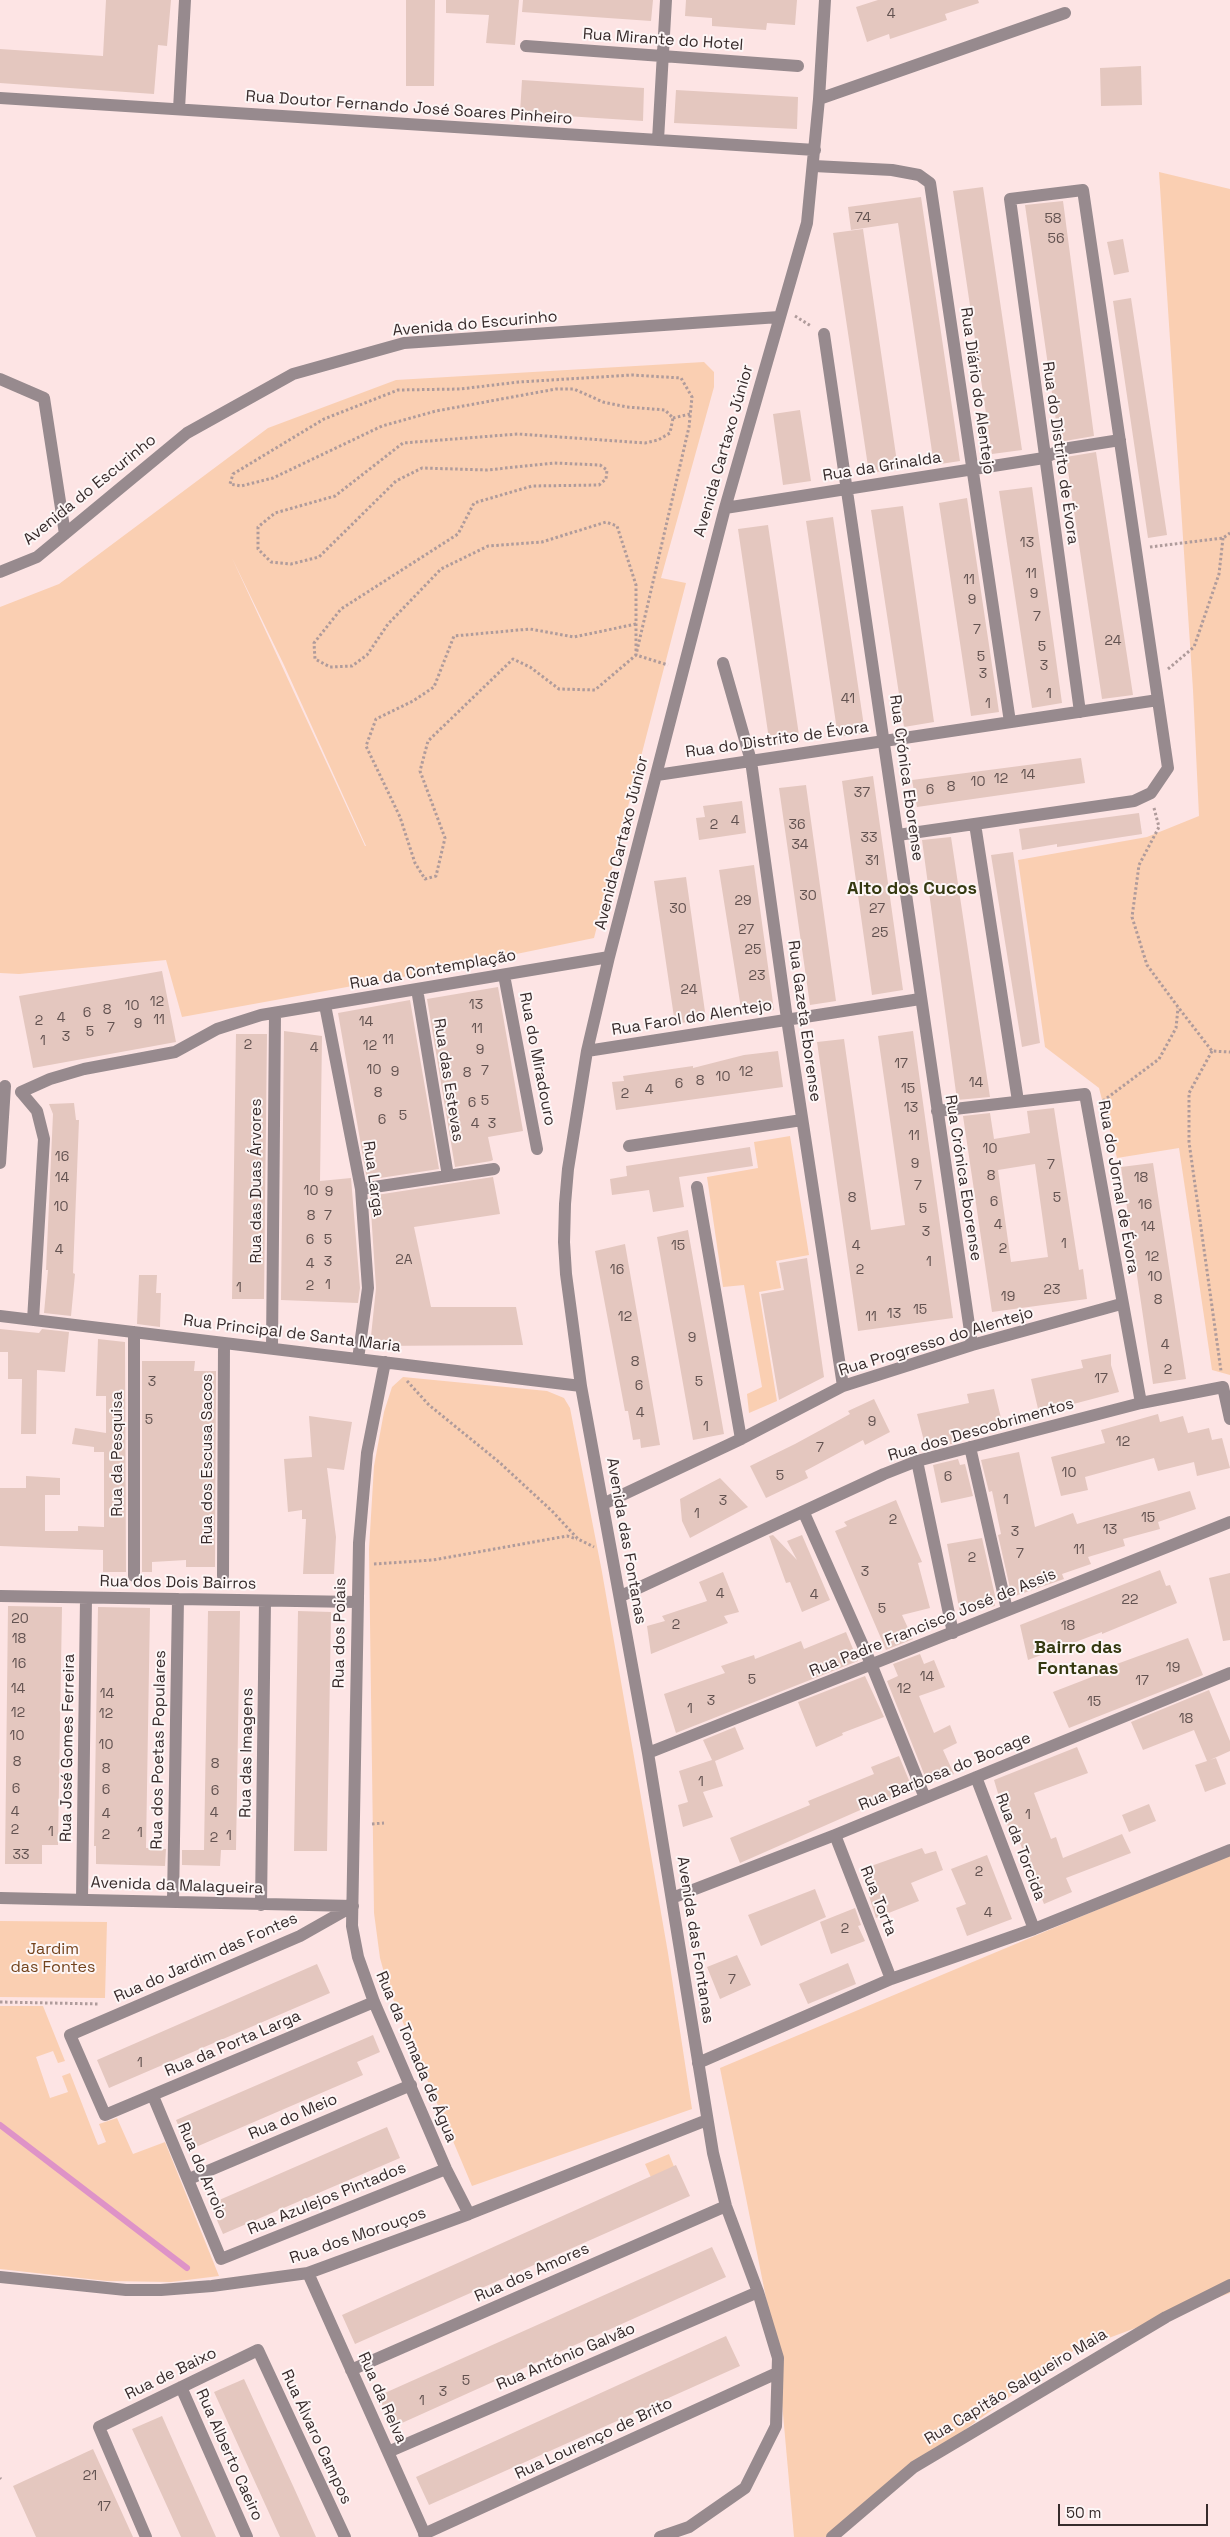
<!DOCTYPE html>
<html>
<head>
<meta charset="utf-8">
<style>
	body { margin:0 }
	#map { position:relative; width:1230px; height:2537px; overflow:hidden; background:#fde4e4; font-family:"Space Grotesk",sans-serif }
	canvas { display:block }
	.scale { position:absolute; left:1058px; top:2504px; width:150px; height:22px; box-sizing:border-box; border:2px solid #372b2b; border-top:0; padding-left:6px; font-size:15px; line-height:18px; white-space:nowrap; color:#372b2b; -webkit-text-stroke:4px #fdf6f6; paint-order:stroke }
</style>
</head>
<body>
<div id="map">
<canvas width="1230" height="2537"></canvas>
<div class="scale">50 m</div>
</div>
<script>
const g = document.querySelector('canvas').getContext('2d');
g.lineJoin = 'round';
function fillPath(path, color) {
  g.fillStyle = color;
  g.fill(path, 'evenodd');
}
function poly(rows) {
  const path = new Path2D();
  for (const r of rows) {
    path.moveTo(r[0], r[1]);
    for (let i = 2; i < r.length; i += 2) path.lineTo(r[i], r[i + 1]);
  }
  return path;
}
function trace(path, color, width, dash) {
  g.strokeStyle = color;
  g.lineWidth = width;
  g.lineCap = dash ? 'butt' : 'round';
  g.setLineDash(dash || []);
  g.stroke(path);
}
function label(font, color, halo, rows, align = 'center') {
  g.font = font + ' "Space Grotesk",sans-serif';
  g.lineWidth = 4;
  g.setLineDash([]);
  g.textBaseline = 'middle';
  g.strokeStyle = halo;
  g.fillStyle = color;
  for (const [text, x, y, turn = 0] of rows) {
    g.save();
    g.translate(x, y);
    g.rotate((+turn || 0) * Math.PI / 180);
    g.textAlign = isNaN(turn) ? turn : align;
    if (halo) g.strokeText(text, 0, 0);
    g.fillText(text, 0, 0);
    g.restore();
  }
}
const green = poly([
	[1159,172,1230,189,1230,1375,1212,1370,1179,1148,1117,1158,1099,1088,1045,1047,1018,860,1147,837,1199,816,1193,690],
	[704,362,714,372,714,387,661,578,686,583,594,938,424,973,182,1017,166,960,19,974,0,973,0,607,59,584,268,428,396,380],
	[232,558,284,665,366,846,365,846],
	[790,1136,809,1255,776,1261,781,1288,759,1292,777,1401,749,1413,747,1394,762,1387,744,1285,723,1287,707,1177,758,1168,754,1142],
	[403,1377,547,1391,564,1398,570,1408,602,1572,668,1953,692,2109,472,2186,388,1987,380,1958,374,1913,369,1549,374,1466,384,1412,392,1387],
	[1230,1854,1230,2293,1071,2352,914,2467,832,2537,794,2537,778,2358,720,2068],
	[0,1921,107,1922,105,1998,0,1997],
	[0,2006,43,2006,65,2061,58,2063,53,2051,36,2057,50,2098,68,2092,62,2076,70,2073,98,2145,106,2142,99,2124,117,2118,133,2154,165,2142,219,2276,171,2282,107,2281,0,2269],
	[669,2154,681,2184,658,2193,645,2164]
]);
const stream = poly([
	[0,2125,187,2268]
]);
const building = poly([
	[106,0,171,0,167,46,158,45,154,94,0,83,0,49,103,56],
	[406,0,435,0,434,86,406,86],
	[446,0,519,0,515,45,486,43,489,15,446,13],
	[523,0,653,0,651,21,522,12],
	[686,0,797,0,795,25,767,23,766,30,712,26,712,18,685,16],
	[878,0,978,0,979,3,945,14,947,20,890,39,889,34,867,42,856,7],
	[1141,66,1142,105,1101,106,1100,68],
	[522,80,644,88,643,121,520,113],
	[676,90,798,97,797,129,674,123],
	[983,187,1022,450,992,454,953,191],
	[921,197,960,461,934,465,898,223,851,230,848,207],
	[1063,201,1094,436,1059,442,1025,205],
	[863,229,898,469,869,473,833,233],
	[1123,239,1129,272,1114,275,1107,242],
	[1131,298,1167,535,1148,538,1113,301],
	[800,410,811,481,783,485,773,414],
	[1096,452,1133,695,1102,699,1066,457],
	[1032,487,1062,703,1032,708,999,491],
	[967,498,999,712,971,716,939,503],
	[903,506,934,722,904,727,871,510],
	[833,517,865,733,838,737,806,521],
	[768,525,800,742,770,746,738,529],
	[1081,758,1085,783,917,807,912,780],
	[873,776,903,990,872,995,842,781],
	[806,785,836,1001,810,1005,779,788],
	[742,801,746,833,699,840,696,818,705,817,703,806],
	[1139,813,1142,834,1057,847,1057,844,1022,850,1019,829],
	[951,837,990,1097,957,1100,922,840],
	[1013,852,1040,1043,1022,1047,991,855],
	[754,865,774,1010,742,1015,719,870],
	[686,877,706,1019,675,1024,654,881],
	[162,971,176,1042,33,1068,19,996],
	[498,987,523,1131,488,1137,493,1160,491,1161,455,1167,427,999],
	[410,1000,439,1169,367,1180,338,1013],
	[284,1031,322,1036,320,1181,351,1178,360,1288,358,1303,281,1300],
	[913,1031,953,1318,858,1331,817,1042,844,1039,871,1230,905,1225,878,1036],
	[236,1034,267,1034,264,1299,232,1299],
	[778,1051,783,1087,616,1110,612,1082,624,1081,623,1076,693,1066,693,1068,744,1055],
	[74,1103,76,1120,79,1120,73,1273,75,1274,71,1316,44,1313,48,1270,46,1270,53,1114,49,1104],
	[1054,1108,1079,1270,1083,1269,1087,1299,992,1312,963,1116,990,1113,994,1139,1030,1133,1027,1111],
	[1035,1164,1048,1257,1011,1262,998,1170],
	[750,1147,753,1166,679,1177,684,1207,653,1212,649,1190,612,1195,610,1179,627,1176,626,1166],
	[1153,1163,1186,1379,1153,1384,1121,1167],
	[493,1177,500,1214,414,1227,431,1307,516,1307,523,1345,370,1346,376,1288,370,1196],
	[688,1230,724,1434,693,1440,657,1237],
	[625,1244,660,1445,641,1448,640,1439,633,1440,628,1411,625,1411,595,1251],
	[807,1258,824,1377,779,1400,761,1294,784,1290,779,1263],
	[139,1275,157,1275,156,1293,161,1293,160,1327,137,1324],
	[0,1329,39,1333,42,1329,69,1332,65,1372,37,1370,36,1434,21,1434,22,1379,8,1379,8,1352,0,1352],
	[98,1339,125,1342,126,1572,103,1572,103,1550,0,1546,0,1488,26,1488,26,1476,60,1478,60,1495,45,1495,45,1531,78,1531,78,1526,104,1527,104,1452,94,1452,94,1447,72,1444,75,1428,106,1433,106,1396,96,1396],
	[1111,1354,1111,1365,1119,1392,1039,1413,1031,1379,1083,1368,1081,1360],
	[142,1361,195,1361,194,1371,216,1371,215,1567,186,1567,186,1560,152,1562,152,1572,142,1572],
	[994,1389,1002,1422,953,1435,955,1443,929,1449,927,1441,924,1441,917,1414,969,1403,967,1394],
	[874,1399,890,1432,865,1445,863,1440,805,1471,808,1478,766,1498,750,1466,795,1444,850,1414,848,1411],
	[1158,1414,1160,1422,1183,1416,1188,1433,1209,1428,1212,1440,1222,1438,1230,1468,1197,1476,1194,1462,1158,1471,1154,1458,1085,1477,1088,1490,1061,1496,1051,1457,1105,1443,1101,1430],
	[309,1416,352,1422,344,1470,327,1468,336,1537,334,1574,303,1574,306,1519,302,1519,302,1510,288,1512,284,1459,312,1457],
	[1019,1452,1035,1527,1073,1513,1077,1524,1190,1491,1196,1509,1158,1522,1160,1529,1123,1539,1125,1546,1088,1557,1091,1564,1062,1574,1064,1579,1012,1597,998,1535,1001,1534,992,1491,989,1492,981,1460],
	[958,1459,960,1465,965,1464,973,1496,941,1503,933,1465],
	[720,1478,748,1507,690,1538,682,1521,680,1499],
	[896,1500,922,1562,918,1563,930,1608,902,1615,913,1639,886,1650,835,1531,847,1526,844,1522],
	[773,1535,797,1560,787,1541,802,1535,830,1600,802,1612,790,1582,786,1583,769,1536],
	[982,1538,996,1600,994,1600,995,1606,960,1613,947,1544],
	[1160,1570,1166,1586,1170,1585,1177,1603,1102,1634,1102,1632,1028,1660,1020,1625],
	[723,1572,739,1612,724,1616,728,1623,651,1654,647,1626,665,1621,662,1616,707,1601,699,1582],
	[1230,1573,1230,1640,1223,1641,1209,1578],
	[8,1606,62,1607,58,1845,42,1845,42,1864,5,1864],
	[98,1607,150,1608,146,1848,166,1849,165,1866,96,1864,96,1846,94,1846],
	[208,1611,240,1611,236,1850,221,1850,220,1866,182,1865,182,1850,204,1850],
	[298,1611,331,1612,327,1851,294,1851],
	[846,1632,858,1661,676,1733,664,1694,725,1673,721,1666,754,1655,755,1659,801,1641,804,1649],
	[1188,1638,1203,1675,1069,1728,1053,1692,1115,1668,1114,1665],
	[920,1654,924,1664,934,1660,945,1687,919,1696,934,1733,950,1725,957,1743,943,1750,954,1774,928,1784,887,1681,898,1676,893,1664],
	[865,1676,884,1717,842,1733,843,1735,816,1747,798,1702],
	[1209,1690,1230,1741,1230,1751,1210,1760,1216,1758,1226,1784,1205,1792,1195,1765,1207,1761,1194,1730,1143,1750,1131,1722],
	[735,1727,744,1749,715,1761,723,1786,703,1792,713,1817,683,1827,678,1805,688,1802,679,1771,712,1760,703,1740],
	[1077,1747,1088,1773,1034,1793,1051,1839,1056,1837,1063,1858,1122,1834,1131,1853,1066,1878,1072,1892,1044,1904,1018,1838,1012,1840,994,1780],
	[899,1756,913,1790,884,1802,883,1800,740,1863,730,1838,810,1805,808,1801,874,1774,871,1767],
	[1149,1804,1156,1821,1129,1832,1122,1815],
	[922,1848,925,1854,936,1851,943,1870,911,1883,919,1901,876,1918,863,1877,875,1872,871,1866],
	[987,1855,1012,1919,967,1936,956,1908,966,1904,951,1869],
	[815,1889,826,1917,761,1946,748,1915],
	[855,1908,861,1925,858,1926,865,1941,831,1954,820,1922],
	[737,1955,751,1985,720,1999,707,1967],
	[848,1963,856,1984,808,2004,799,1984],
	[317,1964,330,1993,109,2088,97,2060],
	[373,2035,380,2052,357,2062,363,2075,189,2150,176,2120],
	[387,2127,400,2158,223,2234,210,2204],
	[676,2165,690,2196,355,2344,342,2315],
	[712,2247,726,2277,393,2427,378,2396],
	[726,2336,740,2366,429,2505,416,2477],
	[244,2379,294,2488,316,2537,280,2537,214,2392],
	[162,2416,181,2459,216,2537,181,2537,142,2451,132,2429],
	[93,2449,133,2537,36,2537,13,2486]
]);
const path = poly([
	[795,316,811,326],
	[673,418,690,414],
	[1150,547,1223,538,1230,533],
	[636,624,574,637,530,629,454,636,434,687,413,701,376,719,366,746,400,817,415,863,425,879,436,876,445,838,420,771,428,741,513,659,530,667,559,689,595,690,636,655,689,427,692,397,681,378,632,375,519,382,460,389,398,390,324,419,233,474,230,484,241,486,273,478,382,426,436,411,556,389,574,389,603,402,627,407,665,410,673,418,670,433,658,440,645,443,518,434,403,443,335,496,275,513,258,527,258,549,271,562,291,564,319,557,396,481,422,468,487,470,554,463,600,465,607,470,606,479,599,485,532,486,474,503,458,534,341,609,314,643,315,659,330,667,352,666,367,655,388,624,441,569,488,546,542,542,606,522,617,526,636,585,636,655,668,665],
	[1168,669,1194,647,1219,574,1223,538],
	[1154,808,1159,827,1139,865,1132,917,1147,965,1178,1007,1212,1051,1230,1052],
	[1212,1051,1189,1093,1189,1142,1221,1371],
	[1103,1101,1159,1059,1176,1028,1178,1008],
	[407,1381,429,1405,499,1462,552,1511,578,1539,594,1547],
	[374,1564,433,1560,567,1536,577,1539],
	[372,1824,384,1823],
	[271,1928,280,1925],
	[0,2002,99,2004],
	[0,2478,1,2479]
]);
const minor = poly([
	[526,46,798,66],
	[0,98,815,150],
	[819,99,1065,13],
	[179,109,185,0],
	[658,140,666,0],
	[814,166,892,170,919,175,930,183,1010,722],
	[824,334,972,1345],
	[0,379,44,398,65,534],
	[725,508,1044,458,1063,449,1120,440],
	[0,572,37,557,187,433,293,374,404,343,779,317],
	[723,663,751,761,787,1019,843,1386],
	[657,775,1158,700],
	[975,824,1018,1101],
	[898,835,1134,801,1151,793,1168,768,1083,190,1010,199,1080,712],
	[504,975,537,1149],
	[417,989,448,1176],
	[325,1005,361,1189,368,1288,358,1359],
	[587,1051,920,999],
	[21,1092,50,1079,84,1069,175,1052,217,1029,261,1015,609,957],
	[21,1092,37,1111,44,1139,33,1320],
	[937,1111,1085,1094,1141,1403],
	[629,1146,802,1120],
	[0,1163,5,1086],
	[697,1187,741,1439],
	[361,1189,494,1169],
	[0,1316,581,1386],
	[272,1348,275,1013],
	[385,1362,367,1453,359,1543,352,1926,358,1957,374,2002,446,2169,469,2214],
	[970,1447,1007,1610],
	[917,1461,953,1633],
	[603,1504,741,1439,843,1386,972,1345,1121,1304],
	[804,1513,872,1666,925,1798],
	[134,1576,134,1332],
	[223,1576,224,1343],
	[0,1596,356,1602],
	[621,1596,884,1474,917,1461,1141,1403,1223,1387,1230,1419],
	[648,1753,1230,1522],
	[976,1777,1034,1929],
	[835,1835,891,1979],
	[0,1898,353,1906],
	[672,1898,835,1835,1230,1673],
	[82,1899,86,1598],
	[173,1901,178,1599],
	[261,1905,265,1601],
	[353,1906,300,1936,70,2035,105,2115,374,2002],
	[698,2063,891,1979,1034,1929,1230,1850],
	[153,2096,221,2259,446,2169],
	[189,2179,411,2085],
	[308,2273,426,2537],
	[0,2277,126,2290,161,2290,212,2286,308,2273,469,2214,707,2120],
	[351,2370,726,2206],
	[181,2387,247,2537],
	[388,2452,758,2292],
	[424,2534,777,2373],
	[146,2537,99,2427,258,2350,345,2537],
	[660,2537,689,2527,745,2488,776,2426,778,2358,758,2292,726,2206,713,2153,648,1753,581,1386,566,1274,564,1242,565,1204,568,1169,587,1051,609,957,725,508,807,223,819,99,825,0],
	[832,2537,914,2467,1166,2317,1230,2285]
]);
const numberNames = [
	["4",891,14],
	["74",863,218],
	["58",1053,219],
	["56",1056,239],
	["13",1027,543],
	["11",1031,574],
	["11",969,580],
	["9",1034,594],
	["9",972,600],
	["7",1037,617],
	["7",977,630],
	["24",1113,641],
	["5",1042,647],
	["5",981,657],
	["3",1044,666],
	["3",983,674],
	["1",1049,694],
	["41",848,699],
	["1",988,704],
	["14",1028,775],
	["12",1001,779],
	["10",978,782],
	["8",951,787],
	["6",930,790],
	["37",862,793],
	["4",735,821],
	["2",714,825],
	["36",797,825],
	["33",869,838],
	["34",800,845],
	["31",872,861],
	["30",808,896],
	["29",743,901],
	["30",678,909],
	["27",877,909],
	["27",746,930],
	["25",880,933],
	["25",753,950],
	["23",757,976],
	["24",689,990],
	["12",157,1002],
	["13",476,1005],
	["10",132,1006],
	["8",107,1010],
	["6",87,1013],
	["4",61,1018],
	["11",159,1020],
	["2",39,1021],
	["14",366,1022],
	["9",138,1024],
	["7",111,1028],
	["11",477,1029],
	["5",90,1032],
	["3",66,1037],
	["11",388,1040],
	["1",43,1041],
	["2",248,1045],
	["12",370,1046],
	["4",314,1048],
	["9",480,1050],
	["17",901,1064],
	["10",374,1070],
	["7",485,1071],
	["9",395,1072],
	["12",746,1072],
	["8",467,1073],
	["10",723,1077],
	["8",700,1081],
	["14",976,1083],
	["6",679,1084],
	["15",908,1089],
	["4",649,1090],
	["8",378,1093],
	["2",625,1094],
	["5",485,1101],
	["6",472,1103],
	["13",911,1108],
	["5",403,1116],
	["6",382,1120],
	["4",475,1124],
	["3",492,1124],
	["11",914,1136],
	["10",990,1149],
	["16",62,1157],
	["9",915,1164],
	["7",1051,1165],
	["8",991,1176],
	["14",62,1178],
	["18",1141,1178],
	["7",918,1186],
	["10",311,1191],
	["9",329,1192],
	["8",852,1198],
	["5",1057,1198],
	["6",994,1202],
	["16",1145,1205],
	["10",61,1207],
	["5",923,1209],
	["8",311,1216],
	["7",328,1216],
	["4",998,1225],
	["14",1148,1227],
	["3",926,1232],
	["6",310,1240],
	["5",328,1240],
	["1",1064,1244],
	["15",678,1246],
	["4",856,1246],
	["2",1003,1249],
	["4",59,1250],
	["12",1152,1257],
	["2A",404,1260],
	["3",328,1262],
	["1",929,1262],
	["4",310,1264],
	["16",617,1270],
	["2",860,1270],
	["10",1155,1277],
	["1",328,1285],
	["2",310,1286],
	["1",239,1288],
	["23",1052,1290],
	["19",1008,1297],
	["8",1158,1300],
	["15",920,1310],
	["13",894,1314],
	["12",625,1317],
	["11",871,1317],
	["9",692,1338],
	["4",1165,1345],
	["8",635,1362],
	["2",1168,1370],
	["17",1101,1379],
	["3",152,1382],
	["5",699,1382],
	["6",639,1386],
	["4",640,1413],
	["5",149,1420],
	["9",872,1422],
	["1",706,1427],
	["12",1123,1442],
	["7",820,1448],
	["10",1069,1473],
	["5",780,1476],
	["6",948,1477],
	["1",1006,1500],
	["3",723,1501],
	["1",697,1514],
	["15",1148,1518],
	["2",893,1520],
	["13",1110,1530],
	["3",1015,1532],
	["11",1079,1550],
	["7",1020,1554],
	["2",972,1558],
	["3",865,1572],
	["4",720,1594],
	["4",814,1595],
	["22",1130,1600],
	["5",882,1609],
	["20",20,1619],
	["2",676,1625],
	["18",1068,1626],
	["18",19,1639],
	["16",19,1664],
	["19",1173,1668],
	["14",927,1677],
	["5",752,1680],
	["17",1142,1681],
	["14",18,1689],
	["12",904,1689],
	["14",107,1694],
	["3",711,1701],
	["15",1094,1702],
	["1",690,1709],
	["12",18,1713],
	["12",106,1714],
	["18",1186,1719],
	["10",17,1736],
	["10",106,1745],
	["8",17,1762],
	["8",215,1764],
	["8",106,1769],
	["1",701,1782],
	["6",16,1789],
	["6",106,1790],
	["6",215,1791],
	["4",15,1812],
	["4",214,1813],
	["4",106,1814],
	["1",1028,1815],
	["2",15,1830],
	["1",51,1832],
	["1",140,1833],
	["2",106,1835],
	["1",229,1836],
	["2",214,1838],
	["33",21,1855],
	["2",979,1872],
	["4",988,1913],
	["2",845,1929],
	["7",732,1980],
	["1",140,2063],
	["5",466,2381],
	["3",443,2392],
	["1",422,2401],
	["21",90,2476],
	["17",104,2507]
];
const streetNames = [
	["Rua Mirante do Hotel",663,40,4],
	["Rua Doutor Fernando José Soares Pinheiro",409,108,4],
	["Avenida do Escurinho",475,324,-5],
	["Rua Diário do Alentejo",977,391,82],
	["Avenida Cartaxo Júnior",724,451,-74],
	["Rua do Distrito de Évora",1060,453,82],
	["Rua da Grinalda",882,467,-9],
	["Avenida do Escurinho",90,490,-39],
	["Rua do Distrito de Évora",777,740,-8],
	["Rua Crónica Eborense",906,778,82],
	["Avenida Cartaxo Júnior",622,843,-76],
	["Rua da Contemplação",433,970,-10],
	["Rua Farol do Alentejo",692,1018,-9],
	["Rua Gazeta Eborense",804,1021,82],
	["Rua do Miradouro",537,1059,79],
	["Rua das Estevas",448,1080,81],
	["Rua Crónica Eborense",963,1178,81],
	["Rua Larga",373,1179,82],
	["Rua das Duas Árvores",257,1181,-90],
	["Rua do Jornal de Évora",1118,1187,80],
	["Rua Principal de Santa Maria",292,1334,7],
	["Rua Progresso do Alentejo",936,1342,-17],
	["Rua dos Descobrimentos",981,1430,-16],
	["Rua da Pesquisa",118,1454,-90],
	["Rua dos Escusa Sacos",208,1459,-90],
	["Avenida das Fontanas",626,1541,80],
	["Rua dos Dois Bairros",178,1583,1],
	["Rua Padre Francisco José de Assis",933,1623,-22],
	["Rua dos Poiais",340,1633,-89],
	["Rua José Gomes Ferreira",68,1748,-89],
	["Rua dos Poetas Populares",159,1750,-89],
	["Rua das Imagens",247,1753,-89],
	["Rua Barbosa do Bocage",945,1772,-22],
	["Rua da Torcida",1020,1847,69],
	["Avenida da Malagueira",177,1886,2],
	["Rua Torta",878,1901,68],
	["Avenida das Fontanas",695,1940,81],
	["Rua do Jardim das Fontes",206,1958,-24],
	["Rua da Porta Larga",233,2044,-23],
	["Rua da Tomada de Água",416,2057,67],
	["Rua do Meio",293,2117,-23],
	["Rua do Arroio",202,2171,67],
	["Rua Azulejos Pintados",327,2199,-22],
	["Rua dos Morouços",358,2236,-19],
	["Rua dos Amores",532,2273,-24],
	["Rua António Galvão",566,2357,-23],
	["Rua de Baixo",171,2374,-26],
	["Rua Capitão Salgueiro Maia",1016,2387,-31],
	["Rua da Relva",382,2398,66],
	["Rua Álvaro Campos",316,2437,65],
	["Rua Lourenço de Brito",594,2439,-25],
	["Rua Alberto Caeiro",229,2455,66]
];
const parkNames = [
	["Jardim",53,1950],
	["das Fontes",53,1968]
];
const neighbourhoodNames = [
	["Alto dos Cucos",912,889],
	["Bairro das",1078,1648],
	["Fontanas",1078,1669]
];
fillPath(green, '#facfb2');
trace(stream, '#de93c7', 6);
fillPath(building, '#e4c7bf');
trace(path, '#af9b9b', 3, [2.5, 2.5]);
trace(minor, '#978a8e', 12);
label('14px', '#625250', null, numberNames);
label('16px', '#372b2b', '#fdf6f6', streetNames);
label('16px', '#73431c', '#fdf6f6', parkNames);
label('bold 18px', '#353911', '#fdf6f6', neighbourhoodNames);
</script>
</body>
</html>
